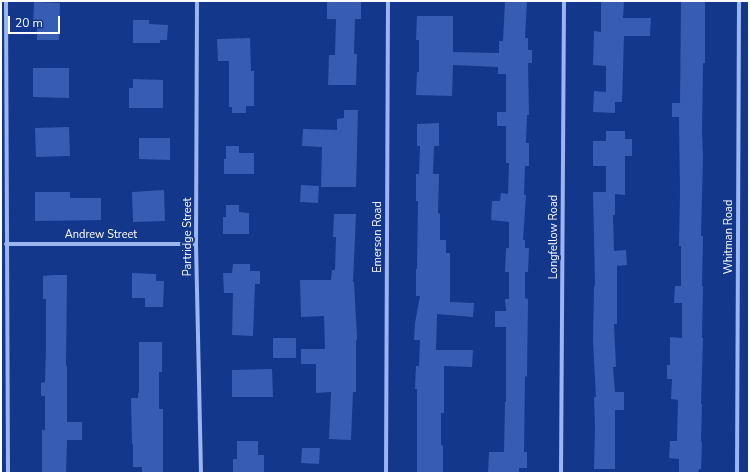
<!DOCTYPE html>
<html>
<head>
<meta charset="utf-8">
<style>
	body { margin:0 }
	#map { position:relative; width:750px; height:474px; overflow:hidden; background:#13378a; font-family:"Nunito Sans",sans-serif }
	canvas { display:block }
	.frame { position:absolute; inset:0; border:2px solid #fff; pointer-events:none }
	.scale { position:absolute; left:8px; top:16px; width:52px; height:18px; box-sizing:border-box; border:2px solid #fff; border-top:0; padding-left:5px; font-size:12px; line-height:14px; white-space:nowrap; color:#fff; -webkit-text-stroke:3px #13378a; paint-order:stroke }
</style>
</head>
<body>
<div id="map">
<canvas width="750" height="474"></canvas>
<div class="frame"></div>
<div class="scale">20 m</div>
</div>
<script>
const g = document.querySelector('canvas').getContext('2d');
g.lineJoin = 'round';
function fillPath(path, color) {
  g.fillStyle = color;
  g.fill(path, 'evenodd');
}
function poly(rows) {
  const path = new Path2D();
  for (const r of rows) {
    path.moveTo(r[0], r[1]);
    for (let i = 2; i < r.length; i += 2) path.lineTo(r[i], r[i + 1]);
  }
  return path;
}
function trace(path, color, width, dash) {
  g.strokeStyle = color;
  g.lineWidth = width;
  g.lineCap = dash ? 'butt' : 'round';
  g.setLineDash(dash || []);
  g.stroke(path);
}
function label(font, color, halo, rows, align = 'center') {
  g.font = font + ' "Nunito Sans",sans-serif';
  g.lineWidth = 4;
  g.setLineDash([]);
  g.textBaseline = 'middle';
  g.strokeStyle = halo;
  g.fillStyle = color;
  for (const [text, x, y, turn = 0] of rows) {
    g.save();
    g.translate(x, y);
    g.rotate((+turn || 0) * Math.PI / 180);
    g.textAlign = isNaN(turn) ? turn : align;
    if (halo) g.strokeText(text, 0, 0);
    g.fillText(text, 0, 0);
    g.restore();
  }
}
const building = poly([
	[327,1,361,1,361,19,355,19,354,54,357,54,356,85,328,85,329,55,335,55,336,19,327,19],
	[505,1,527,1,525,38,528,38,528,50,532,50,532,63,528,63,529,115,527,115,526,143,529,143,529,166,525,166,524,195,526,195,523,240,525,240,525,248,529,248,528,272,525,272,525,298,528,299,527,377,525,376,524,452,527,452,527,468,519,468,519,473,488,473,489,452,504,452,505,402,506,402,506,327,495,327,495,311,506,311,505,299,509,299,509,272,505,272,506,248,509,248,509,222,491,220,492,201,500,201,501,193,508,194,509,163,506,163,506,126,497,126,497,112,506,112,506,74,498,74,498,67,453,65,452,96,416,95,417,72,419,72,419,40,416,40,417,16,453,16,453,52,499,53,499,41,503,41],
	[601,1,624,1,623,18,651,18,650,36,624,36,622,102,615,102,615,113,593,112,594,91,606,92,606,66,593,65,594,31,601,32],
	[681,1,705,1,705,63,703,63,702,132,703,157,701,236,703,236,702,286,703,286,702,338,703,338,701,404,702,404,701,442,702,442,701,469,699,469,698,473,679,473,679,459,669,458,670,441,677,441,678,400,671,399,672,379,667,379,667,365,670,365,670,337,682,338,682,303,674,303,675,286,681,286,681,246,679,246,680,192,679,117,672,117,672,103,680,103],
	[34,2,60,3,59,40,37,40,37,24,33,24],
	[133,20,149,20,149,24,168,25,167,40,160,40,160,43,133,43],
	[250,38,251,71,254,71,254,106,246,106,246,113,232,113,232,107,229,107,229,61,218,61,217,39],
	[33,68,69,68,69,98,33,97],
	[133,79,163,80,163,108,129,108,129,88,133,88],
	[344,110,358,110,356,187,321,187,322,147,302,146,303,129,337,130,337,119,344,118],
	[439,123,439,146,434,146,433,174,439,174,438,213,440,214,440,240,446,240,446,253,450,253,450,302,474,303,473,317,437,314,436,350,473,350,472,367,444,366,444,413,441,413,441,445,443,446,443,473,417,473,417,389,415,389,416,366,419,366,420,340,414,340,415,323,420,296,416,296,416,269,417,269,418,201,416,201,416,174,419,174,420,146,417,146,417,124],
	[69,127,70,156,36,157,35,128],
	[606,131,625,131,625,139,632,139,632,156,625,156,625,195,615,194,615,215,613,215,614,251,626,250,627,265,617,266,617,324,614,324,616,367,613,367,615,392,624,392,624,410,615,410,615,469,594,469,595,427,594,397,596,397,593,341,594,286,595,286,593,192,606,192,606,166,593,166,593,141,606,141],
	[139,138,170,138,170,160,139,159],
	[226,146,239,146,239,153,254,153,254,174,224,174,224,159,226,159],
	[301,185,319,186,318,203,300,202],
	[164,190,165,221,133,222,132,192],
	[35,192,70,192,70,198,101,198,101,220,35,221],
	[226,205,239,205,239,212,249,213,249,234,223,234,223,217,226,217],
	[334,214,356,214,355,237,353,282,354,282,357,337,357,340,356,340,356,392,353,392,351,440,329,439,331,392,316,393,316,364,301,364,301,349,325,349,324,316,301,317,300,280,331,280,332,270,335,270,336,237,333,237],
	[233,264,250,264,250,271,260,271,260,284,255,284,253,336,232,335,233,293,224,293,223,273,232,273],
	[132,273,156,274,156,281,164,281,163,307,145,307,145,298,132,298],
	[54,275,67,275,66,366,67,366,67,422,82,422,82,440,67,440,66,473,42,473,42,430,45,430,45,396,41,396,41,383,45,382,46,348,46,299,43,299,43,276],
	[273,338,296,338,296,358,273,358],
	[139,342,162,342,162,372,159,372,159,409,163,409,163,473,142,473,142,467,133,467,133,444,132,444,131,398,138,398,138,393,139,393],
	[272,369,273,397,232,397,232,370],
	[237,441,258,441,258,455,264,455,264,472,233,472,233,459,237,459],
	[302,448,320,448,319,464,301,463]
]);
const street = poly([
	[6,1,8,473],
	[197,1,196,244,201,473],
	[6,244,196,244],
	[386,473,388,1],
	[561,473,564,1],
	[737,473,739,1]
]);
const streetNames = [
	["Andrew Street",101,235],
	["Partridge Street",188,237,-90],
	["Emerson Road",378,237,-90],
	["Longfellow Road",554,237,-90],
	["Whitman Road",729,237,-90]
];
fillPath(building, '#375db2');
trace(street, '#9bb5f0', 4);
label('11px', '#fff', '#13378a', streetNames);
</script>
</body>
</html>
